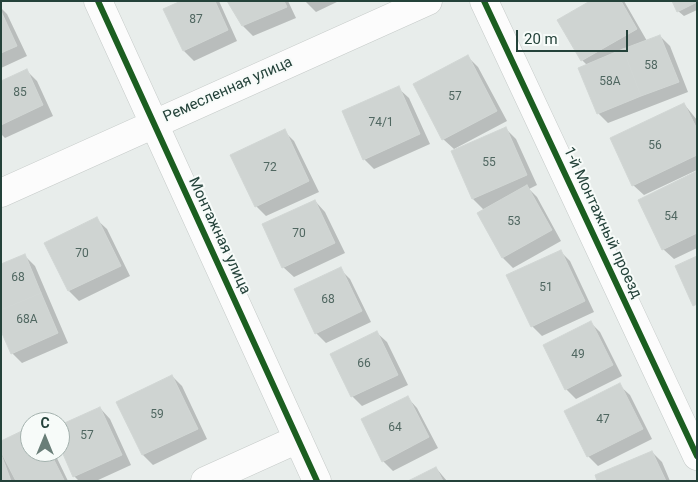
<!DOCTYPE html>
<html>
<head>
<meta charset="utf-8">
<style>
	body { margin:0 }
	#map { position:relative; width:698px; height:482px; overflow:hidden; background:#e8edeb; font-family:Roboto,sans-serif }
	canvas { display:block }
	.frame { position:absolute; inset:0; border:2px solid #24423a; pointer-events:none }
	.north { position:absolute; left:20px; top:412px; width:50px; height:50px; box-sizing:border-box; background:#f7fbf9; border:1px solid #a3b1ad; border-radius:50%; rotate:0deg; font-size:14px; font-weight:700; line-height:20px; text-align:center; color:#24423a }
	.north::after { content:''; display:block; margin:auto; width:18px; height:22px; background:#697e78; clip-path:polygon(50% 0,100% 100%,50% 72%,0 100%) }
	.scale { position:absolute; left:516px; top:30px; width:112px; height:22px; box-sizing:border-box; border:2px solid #24423a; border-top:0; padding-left:6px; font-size:15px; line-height:18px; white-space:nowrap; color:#24423a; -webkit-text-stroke:4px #f7fbf9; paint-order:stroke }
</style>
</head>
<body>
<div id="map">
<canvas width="698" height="482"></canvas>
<div class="frame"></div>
<div class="north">С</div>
<div class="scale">20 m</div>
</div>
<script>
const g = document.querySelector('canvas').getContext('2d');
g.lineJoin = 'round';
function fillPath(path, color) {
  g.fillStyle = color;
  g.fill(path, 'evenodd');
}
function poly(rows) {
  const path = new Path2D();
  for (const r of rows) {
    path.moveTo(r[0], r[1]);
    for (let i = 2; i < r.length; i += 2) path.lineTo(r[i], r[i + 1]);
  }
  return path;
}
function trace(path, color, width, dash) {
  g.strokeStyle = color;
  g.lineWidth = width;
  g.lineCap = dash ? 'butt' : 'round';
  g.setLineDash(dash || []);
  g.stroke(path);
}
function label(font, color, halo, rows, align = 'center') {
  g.font = font + ' Roboto,sans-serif';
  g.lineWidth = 4;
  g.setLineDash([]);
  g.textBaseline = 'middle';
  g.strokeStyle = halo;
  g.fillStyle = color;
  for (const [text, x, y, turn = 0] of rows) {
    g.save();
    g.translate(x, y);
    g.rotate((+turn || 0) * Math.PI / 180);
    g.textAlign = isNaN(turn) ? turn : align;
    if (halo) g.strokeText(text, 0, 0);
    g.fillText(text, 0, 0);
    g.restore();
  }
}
const shadow = poly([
	[184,1,219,1,237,41,194,61,184,51],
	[229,1,288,1,296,18,253,36,243,26],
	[305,1,339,1,316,12],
	[592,1,624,1,647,41,660,36,670,46,688,92,608,123,598,113,587,65,582,60],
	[697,1,697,10,684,16,678,11],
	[1,8,7,14,27,56,1,68],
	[468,57,478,67,507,121,454,149,443,139],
	[27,71,37,81,53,116,5,138,1,134,1,83],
	[398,88,409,98,430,144,374,169,364,159],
	[684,104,697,120,697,170,644,195,633,185],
	[506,129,516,139,537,185,529,189,537,197,561,241,513,268,503,258,478,214,484,210,473,199,452,152],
	[284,131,294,141,319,192,266,216,256,206],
	[697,173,697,248,674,259,663,249],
	[315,201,325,212,345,253,294,277,283,267],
	[96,219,107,229,130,276,79,301,69,291,46,243],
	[560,251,570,261,594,312,542,336,532,326],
	[25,256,35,266,68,343,22,363,12,353],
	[340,269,350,279,371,322,326,343,316,333],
	[590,322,600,332,622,376,576,399,566,389],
	[376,332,387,342,408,385,362,406,352,396],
	[172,376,182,386,207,439,153,465,143,455,117,403],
	[619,385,630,395,652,439,598,466,588,456],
	[407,397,417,408,438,448,393,471,383,461],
	[100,408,110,419,131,465,96,481,79,481,74,476,60,444,60,426],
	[30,428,30,452,54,452,68,481,1,481,1,442],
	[652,452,662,462,670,481,599,481],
	[436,468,447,481,410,481]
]);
const building = poly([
	[181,1,215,1,228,30,183,51,163,9,181,1],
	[227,1,284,1,287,7,242,26,227,1],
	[590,1,621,1,637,29,581,61,557,20,590,1],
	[672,1,697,1,697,2,677,12,672,1],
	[1,11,17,46,1,53,1,11],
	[660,35,679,82,641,96,623,49,660,35],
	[623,49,641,96,597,114,578,68,623,49],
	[468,55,497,111,442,140,413,84,468,55],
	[27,69,43,105,1,125,1,81,27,69],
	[399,86,420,134,363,160,342,111,399,86],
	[684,103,697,129,697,155,632,186,610,138,684,103],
	[506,127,527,175,472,199,451,151,506,127],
	[285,129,309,181,255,207,230,155,285,129],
	[697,171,697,233,662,250,638,200,697,171],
	[527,185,552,230,502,258,477,213,527,185],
	[315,200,335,243,282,268,262,224,315,200],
	[97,217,121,266,68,291,44,243,97,217],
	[561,250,585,301,531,327,506,275,561,250],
	[25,254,41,293,1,310,1,264,25,254],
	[697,256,697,304,693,306,675,266,697,256],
	[341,267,362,311,315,334,294,289,341,267],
	[41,293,58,333,11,354,1,331,1,310,41,293],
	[591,321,613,365,565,390,543,345,591,321],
	[377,331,398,375,351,397,330,354,377,331],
	[172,375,198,429,142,455,116,402,172,375],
	[620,383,643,429,587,457,564,411,620,383],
	[408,396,429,437,382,462,361,419,408,396],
	[100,407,122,455,73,477,60,447,60,425,100,407],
	[30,427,30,452,50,452,64,480,16,481,1,452,1,441,30,427],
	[652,451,666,481,597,481,595,475,652,451],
	[1,454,11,481,1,481,1,454],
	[436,467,443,481,408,481,436,467]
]);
const minor = poly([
	[98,1,317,481],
	[484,1,697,456],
	[1,193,428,1],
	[205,481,298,439]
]);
const cycleway = poly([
	[98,1,317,481],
	[484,1,697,456]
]);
const numberNames = [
	["87",196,20],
	["58",651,66],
	["58А",610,82],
	["85",20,93],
	["57",455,97],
	["74/1",381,123],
	["56",655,146],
	["55",489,163],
	["72",270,168],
	["54",671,217],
	["53",514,222],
	["70",299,234],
	["70",82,254],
	["68",18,278],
	["51",546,288],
	["68",328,300],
	["68А",27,320],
	["49",578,355],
	["66",364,364],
	["59",157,415],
	["47",603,420],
	["64",395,428],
	["57",87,436]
];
const streetNames = [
	["Ремесленная улица",228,90,-24],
	["1-й Монтажный проезд",602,223,65],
	["Монтажная улица",219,236,65]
];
fillPath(shadow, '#0003');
fillPath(building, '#cfd4d2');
trace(building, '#d1d6d4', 1);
trace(minor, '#c5cac8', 29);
trace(minor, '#fcfcfc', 28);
trace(cycleway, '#1b5e20', 6);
label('12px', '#506761', null, numberNames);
label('15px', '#24423a', '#f7fbf9', streetNames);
</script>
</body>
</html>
